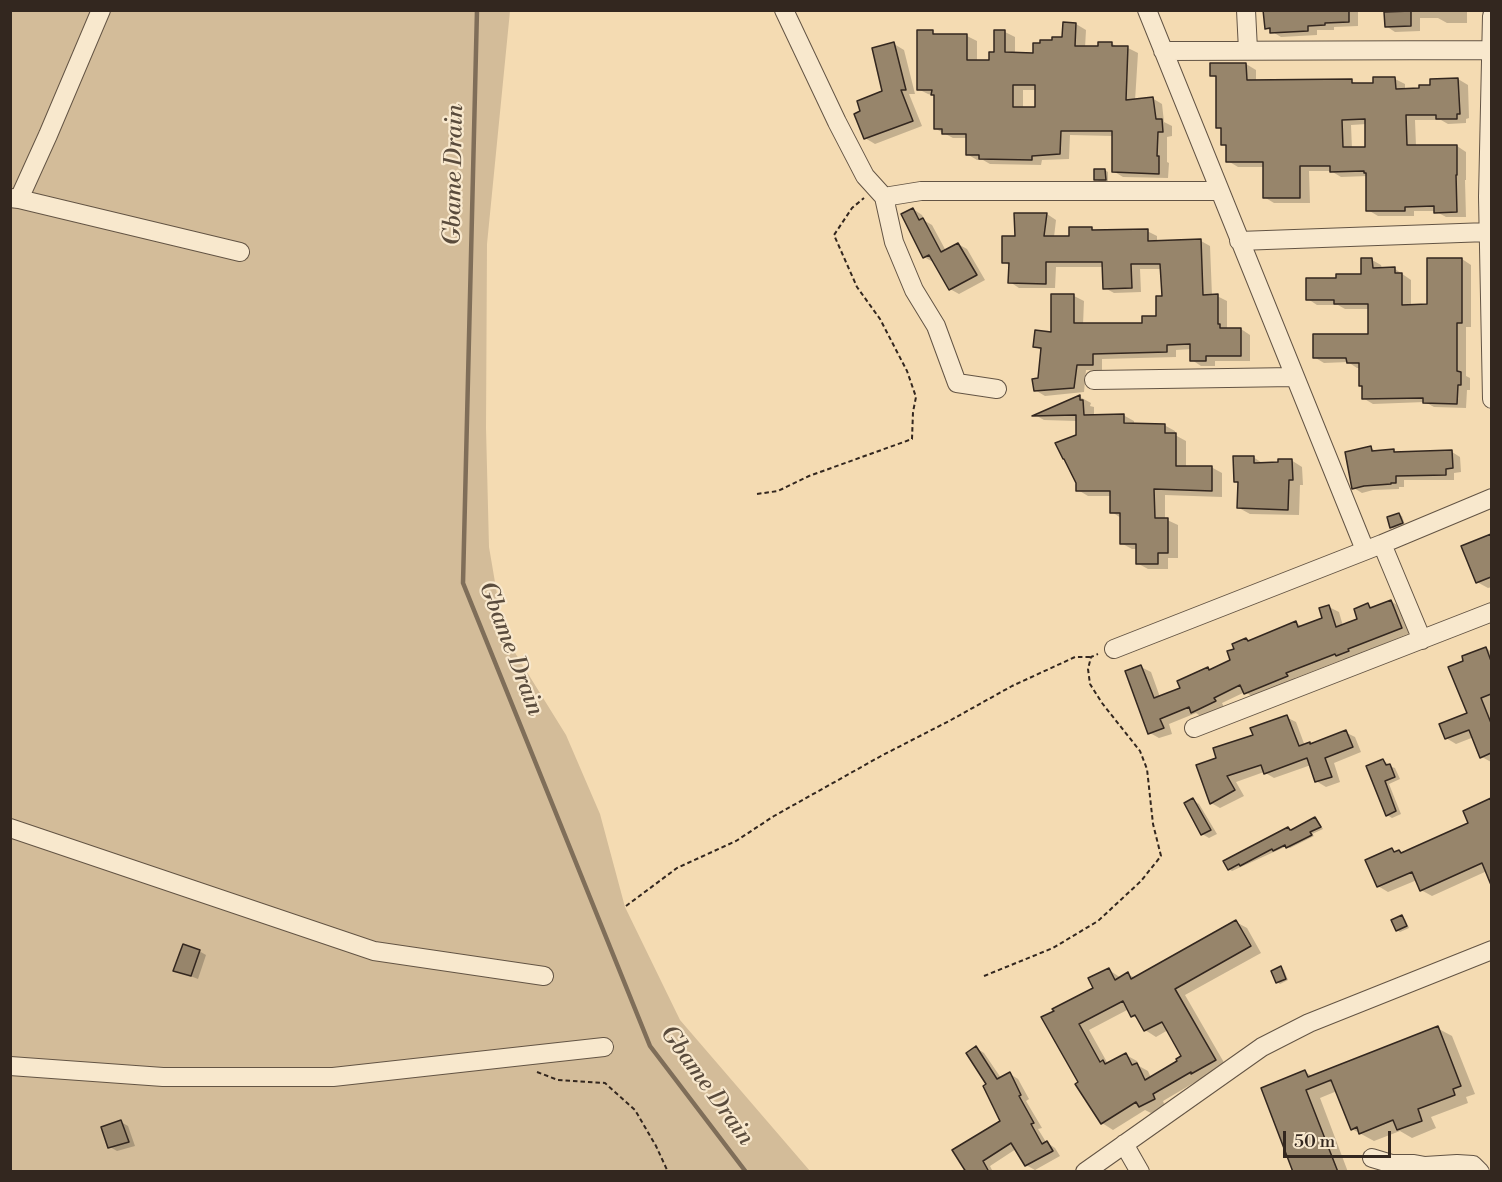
<!DOCTYPE html>
<html>
<head>
<meta charset="utf-8">
<style>
	body { margin:0 }
	#map { position:relative; width:1502px; height:1182px; overflow:hidden; background:#f4dbb2; font-family:"Libre Bodoni",serif }
	canvas { display:block }
	.frame { position:absolute; inset:0; border:12px solid #33271f; pointer-events:none }
	.scale { position:absolute; left:1283px; top:1131px; width:108px; height:27px; box-sizing:border-box; border:3px solid #33271f; border-top:0; padding-left:8px; font-size:18px; line-height:21px; white-space:nowrap; color:#33271f; -webkit-text-stroke:4px #f8e8cd; paint-order:stroke }
</style>
</head>
<body>
<div id="map">
<canvas width="1502" height="1182"></canvas>
<div class="frame"></div>
<div class="scale">50 m</div>
</div>
<script>
const g = document.querySelector('canvas').getContext('2d');
g.lineJoin = 'round';
function fillPath(path, color) {
  g.fillStyle = color;
  g.fill(path, 'evenodd');
}
function poly(rows) {
  const path = new Path2D();
  for (const r of rows) {
    path.moveTo(r[0], r[1]);
    for (let i = 2; i < r.length; i += 2) path.lineTo(r[i], r[i + 1]);
  }
  return path;
}
function trace(path, color, width, dash) {
  g.strokeStyle = color;
  g.lineWidth = width;
  g.lineCap = dash ? 'butt' : 'round';
  g.setLineDash(dash || []);
  g.stroke(path);
}
function label(font, color, halo, rows, align = 'center') {
  g.font = font + ' "Libre Bodoni",serif';
  g.lineWidth = 4.5;
  g.setLineDash([]);
  g.textBaseline = 'middle';
  g.strokeStyle = halo;
  g.fillStyle = color;
  for (const [text, x, y, turn = 0] of rows) {
    g.save();
    g.translate(x, y);
    g.rotate((+turn || 0) * Math.PI / 180);
    g.textAlign = isNaN(turn) ? turn : align;
    if (halo) g.strokeText(text, 0, 0);
    g.fillText(text, 0, 0);
    g.restore();
  }
}
const green = poly([
	[10,11,510,11,487,244,486,428,489,547,504,635,566,735,600,814,625,907,680,1020,810,1171,11,1171]
]);
const shadow = poly([
	[1265,10,1358,10,1358,26,1334,27,1334,30,1317,30,1317,35,1281,37,1266,28],
	[1385,10,1467,10,1467,23,1447,23,1438,18,1420,18,1420,31,1395,32,1386,26],
	[1065,23,1076,24,1086,30,1085,48,1100,48,1111,43,1119,48,1128,48,1138,53,1135,101,1152,98,1162,104,1164,122,1172,126,1172,136,1167,137,1167,162,1169,163,1168,178,1123,177,1113,171,1113,136,1070,135,1069,159,1042,160,1041,165,990,164,983,160,977,160,967,154,967,138,953,138,936,129,936,96,928,94,918,89,932,32,939,36,967,36,977,41,977,62,991,62,996,53,1005,32,1015,37,1015,54,1035,54,1064,38],
	[1023,90,1036,90,1037,109,1023,109],
	[894,44,904,50,915,94,909,94,922,126,875,144,865,138,884,92],
	[1246,64,1256,70,1256,82,1351,81,1359,85,1375,84,1395,79,1405,84,1405,90,1432,86,1458,79,1468,85,1469,118,1466,119,1466,123,1448,124,1441,120,1415,120,1416,146,1457,146,1466,152,1466,180,1465,180,1466,217,1446,217,1435,211,1414,211,1414,216,1378,216,1368,210,1368,176,1341,177,1331,171,1309,171,1310,203,1274,203,1264,197,1264,167,1238,167,1228,161,1228,147,1222,144,1222,130,1218,127,1217,78,1211,75],
	[1367,124,1367,148,1352,149,1351,125],
	[1105,170,1108,172,1108,181,1099,181,1096,179],
	[913,209,922,215,925,221,932,225,946,251,958,244,967,249,985,280,959,294,950,289,933,262,924,257],
	[1047,214,1056,220,1054,237,1070,237,1091,228,1096,231,1147,231,1157,236,1157,243,1201,241,1210,246,1212,296,1217,296,1227,301,1227,329,1241,329,1250,335,1250,361,1215,361,1215,366,1201,366,1192,360,1192,349,1176,350,1176,357,1102,359,1102,370,1086,370,1084,392,1045,396,1035,390,1039,380,1042,351,1035,346,1052,333,1074,296,1084,301,1083,325,1144,325,1158,317,1163,297,1162,269,1140,269,1141,292,1114,293,1105,288,1103,267,1056,267,1055,288,1019,288,1010,282,1010,266,1004,262,1017,238],
	[1462,259,1471,265,1471,327,1466,327,1466,376,1470,378,1470,390,1467,390,1466,408,1434,407,1425,402,1373,404,1363,398,1363,387,1361,385,1361,368,1357,368,1348,362,1324,363,1314,357,1369,335,1369,309,1345,309,1338,305,1317,305,1308,299,1338,280,1363,276,1372,260,1381,265,1382,269,1395,269,1411,280,1411,306,1428,306],
	[1080,397,1091,403,1090,406,1094,407,1094,416,1123,415,1134,421,1134,425,1164,425,1175,431,1175,435,1186,441,1186,467,1211,467,1222,473,1222,497,1165,495,1165,519,1178,525,1178,558,1168,558,1168,569,1148,569,1137,563,1137,549,1132,549,1121,543,1121,518,1112,512,1112,496,1088,496,1078,490,1077,421,1044,420,1035,415],
	[1371,448,1377,452,1394,451,1398,453,1452,452,1460,457,1461,472,1454,473,1454,480,1404,480,1404,487,1399,487,1399,489,1373,490,1362,493,1354,488],
	[1253,457,1264,464,1291,460,1302,467,1303,485,1300,485,1299,515,1250,514,1239,508,1239,483,1236,481],
	[1399,515,1402,516,1405,525,1394,529,1392,527],
	[1492,536,1492,587,1488,588,1477,582,1463,547],
	[1391,601,1400,607,1410,633,1357,655,1358,656,1346,660,1344,659,1295,678,1297,682,1255,698,1245,692,1222,703,1224,707,1202,717,1196,713,1169,724,1172,734,1159,738,1150,733,1141,667,1151,672,1160,697,1182,689,1208,668,1211,671,1232,660,1236,650,1246,640,1250,642,1296,623,1303,627,1324,619,1329,607,1339,612,1343,626,1359,619,1368,605,1373,608],
	[1486,648,1492,652,1492,703,1490,703,1492,706,1491,762,1482,757,1474,737,1456,744,1446,738,1469,714,1465,661],
	[1286,717,1296,722,1305,746,1311,745,1345,732,1355,737,1361,752,1334,763,1340,782,1326,787,1316,781,1311,765,1274,778,1264,772,1236,782,1244,796,1220,808,1211,803,1218,759],
	[1383,760,1388,764,1389,766,1395,768,1400,779,1389,784,1401,814,1392,818,1387,815],
	[1193,800,1199,804,1217,834,1209,838,1202,834],
	[1492,800,1492,877,1489,875,1487,871,1432,896,1421,890,1417,880,1388,892,1378,886,1392,850,1403,854,1470,823,1465,812],
	[1315,819,1318,821,1323,829,1312,834,1314,836,1290,848,1287,846,1232,871,1229,869,1288,829,1292,831],
	[1402,917,1405,919,1409,928,1400,932,1397,930],
	[1236,922,1247,928,1261,953,1185,995,1226,1066,1203,1079,1202,1078,1163,1101,1165,1106,1151,1113,1145,1110,1113,1130,1102,1123,1043,1018,1095,988,1109,970,1121,978,1128,974,1135,978],
	[1129,1009,1132,1016,1139,1019,1145,1030,1156,1037,1168,1030,1183,1056,1179,1061,1151,1078,1148,1071,1139,1066,1137,1061,1126,1055,1108,1064,1089,1030],
	[199,951,206,955,198,979,175,970],
	[1281,968,1284,970,1288,980,1280,984,1277,982],
	[1437,1028,1452,1036,1475,1094,1466,1097,1468,1103,1431,1117,1436,1128,1412,1138,1400,1131,1374,1141,1352,1129,1337,1091,1320,1098,1348,1172,1295,1172,1305,1072,1314,1077],
	[976,1048,984,1053,1001,1078,1010,1074,1018,1079,1029,1099,1026,1101,1042,1128,1038,1129,1046,1142,1055,1148,1060,1156,1035,1170,1026,1165,1016,1149,990,1166,993,1172,968,1172,1002,1121],
	[121,1122,128,1126,135,1146,117,1151,110,1147]
]);
const stream = poly([
	[477,10,463,583,650,1046,746,1172]
]);
const building = poly([
	[1263,10,1349,10,1349,22,1325,23,1325,25,1308,26,1308,31,1270,33,1270,28,1265,29,1263,10],
	[1411,11,1411,26,1385,27,1384,12,1411,11],
	[1063,22,1076,23,1075,46,1098,46,1098,42,1112,42,1112,46,1128,46,1126,100,1153,97,1156,119,1162,119,1163,132,1158,132,1157,156,1159,156,1159,174,1112,172,1112,131,1061,131,1060,154,1032,156,1032,160,979,159,979,155,966,155,966,134,942,134,942,129,934,129,934,95,931,95,932,90,917,90,917,30,933,30,933,34,967,34,967,60,989,60,989,52,994,52,994,30,1005,30,1005,52,1033,53,1033,43,1040,43,1040,40,1052,40,1052,37,1062,37,1063,22],
	[1013,85,1035,85,1035,107,1013,107,1013,85],
	[894,42,906,90,901,90,913,121,864,139,854,114,860,111,857,101,882,91,872,48,894,42],
	[1210,63,1246,63,1247,80,1352,79,1352,83,1373,83,1373,77,1395,77,1396,89,1419,88,1419,85,1430,85,1430,79,1458,78,1460,114,1457,114,1457,119,1436,119,1436,115,1406,115,1407,145,1457,145,1457,175,1456,175,1457,212,1434,213,1434,206,1405,207,1405,211,1366,211,1366,173,1364,173,1364,171,1330,172,1330,166,1300,166,1300,198,1263,198,1263,162,1226,162,1226,145,1221,145,1221,128,1216,128,1216,76,1210,76,1210,63],
	[1365,119,1365,147,1343,147,1342,120,1365,119],
	[1094,169,1105,169,1106,180,1094,180,1094,169],
	[913,208,919,220,923,218,941,252,958,243,977,275,949,290,929,255,923,258,901,214,913,208],
	[1014,213,1047,213,1044,236,1069,236,1069,227,1092,227,1092,230,1148,229,1148,241,1201,239,1203,295,1218,294,1218,324,1220,324,1220,328,1241,328,1241,356,1206,356,1206,361,1190,361,1190,344,1167,345,1167,352,1093,354,1093,365,1077,365,1074,388,1034,391,1032,379,1038,378,1041,348,1033,347,1035,330,1051,332,1051,294,1074,294,1074,323,1142,323,1142,316,1156,316,1156,296,1162,296,1160,264,1131,264,1132,288,1103,289,1102,262,1046,262,1046,284,1008,283,1009,263,1002,263,1002,236,1015,236,1014,213],
	[1361,258,1372,258,1373,268,1395,267,1395,273,1402,273,1402,305,1427,304,1427,258,1462,258,1462,323,1457,323,1457,371,1461,372,1461,385,1458,385,1457,404,1423,403,1423,398,1362,399,1362,386,1359,386,1359,363,1347,363,1346,358,1313,358,1313,334,1368,334,1368,304,1334,304,1334,300,1306,300,1306,278,1336,278,1336,274,1361,274,1361,258],
	[1080,395,1080,400,1083,400,1084,415,1124,414,1124,423,1165,424,1165,433,1176,433,1176,466,1212,466,1212,491,1154,489,1155,518,1168,518,1168,553,1158,553,1158,564,1136,564,1136,544,1120,544,1120,513,1110,513,1110,491,1076,491,1076,483,1064,459,1063,459,1055,443,1076,435,1076,415,1032,416,1080,395],
	[1371,446,1372,451,1394,449,1394,452,1452,450,1453,468,1446,469,1446,475,1396,476,1396,483,1391,483,1391,484,1364,486,1352,489,1345,452,1371,446],
	[1233,456,1254,456,1254,463,1278,462,1278,459,1292,459,1293,480,1289,480,1288,510,1237,508,1238,482,1234,482,1233,456],
	[1399,513,1403,523,1390,528,1387,517,1399,513],
	[1491,534,1491,577,1476,583,1461,546,1491,534],
	[1391,600,1402,628,1348,649,1349,651,1336,656,1335,654,1286,673,1288,676,1244,694,1240,685,1214,698,1216,701,1191,713,1189,707,1160,719,1164,728,1148,734,1125,671,1141,665,1154,698,1180,688,1177,681,1208,667,1209,670,1230,660,1227,651,1234,649,1232,644,1246,638,1248,641,1296,621,1298,627,1322,618,1319,608,1329,605,1336,627,1357,619,1354,609,1368,603,1370,608,1391,600],
	[1486,647,1491,661,1491,694,1481,698,1491,723,1491,753,1480,758,1469,730,1445,739,1439,724,1467,713,1448,667,1463,661,1462,656,1486,647],
	[1287,715,1299,746,1310,742,1310,744,1346,730,1353,747,1325,758,1332,777,1315,782,1307,758,1264,774,1261,765,1227,776,1235,790,1210,804,1196,765,1216,758,1213,748,1253,735,1250,728,1287,715],
	[1383,759,1386,765,1390,764,1395,777,1385,781,1396,811,1386,816,1366,766,1383,759],
	[1193,798,1211,830,1201,835,1184,803,1193,798],
	[1491,798,1491,885,1482,863,1420,891,1412,872,1377,887,1365,860,1392,848,1394,852,1399,850,1401,853,1468,823,1463,811,1491,798],
	[1315,817,1321,827,1310,832,1312,835,1286,848,1285,845,1273,851,1272,849,1240,866,1239,864,1228,870,1223,861,1288,827,1290,830,1291,830,1315,817],
	[1402,915,1407,926,1396,931,1391,920,1402,915],
	[1236,920,1251,946,1175,989,1216,1060,1191,1074,1191,1072,1153,1094,1155,1099,1139,1107,1136,1102,1101,1124,1075,1084,1078,1082,1041,1017,1054,1011,1052,1009,1093,988,1088,978,1109,968,1115,980,1128,972,1131,979,1236,920],
	[1123,1001,1131,1017,1135,1015,1144,1031,1162,1022,1181,1056,1176,1059,1177,1061,1145,1080,1137,1063,1132,1065,1126,1053,1105,1064,1103,1060,1100,1062,1079,1024,1123,1001],
	[183,944,200,950,191,976,173,971,183,944],
	[1281,966,1286,979,1276,983,1271,971,1281,966],
	[1438,1026,1461,1086,1453,1089,1455,1095,1418,1109,1422,1121,1397,1130,1393,1120,1359,1134,1357,1127,1351,1130,1331,1080,1306,1090,1338,1172,1293,1172,1261,1088,1305,1070,1308,1077,1438,1026],
	[976,1046,997,1079,1010,1072,1021,1095,1019,1096,1034,1123,1031,1124,1042,1144,1047,1141,1053,1151,1025,1166,1011,1143,983,1161,989,1172,966,1172,952,1150,1000,1121,983,1086,986,1084,966,1053,976,1046],
	[121,1120,129,1142,108,1148,101,1127,121,1120]
]);
const path = poly([
	[757,494,778,491,809,476,912,439,913,412,916,397,907,371,880,319,857,287,834,235,852,208,864,198],
	[626,906,677,868,736,841,774,816,881,756,951,720,1012,686,1075,657,1091,657],
	[984,976,1053,948,1098,921,1141,881,1161,856,1153,824,1147,769,1140,751,1102,703,1090,684,1088,669,1091,657,1098,654],
	[537,1072,558,1080,605,1083,635,1110,656,1146,668,1172]
]);
const minor = poly([
	[784,10,837,122,865,176,884,197,921,191,1219,191],
	[1147,10,1365,550],
	[1246,10,1248,50],
	[1492,16,1488,197,1492,399],
	[1163,51,1491,50],
	[884,197,894,242,914,290,936,326,957,383,997,389],
	[10,198,19,199,48,135,101,10],
	[19,199,240,252],
	[1239,241,1488,232],
	[1094,380,1294,377],
	[1382,544,1422,640],
	[1114,649,1382,544,1492,498],
	[1194,728,1492,612],
	[10,828,374,951,544,976],
	[10,1066,163,1077,333,1077,604,1047],
	[1124,1144,1140,1172],
	[1372,1158,1392,1164,1414,1164,1425,1166,1457,1164,1473,1165,1480,1172],
	[1085,1172,1262,1047,1309,1023,1492,950]
]);
const waterNames = [
	["Gbame Drain",455,175,-89],
	["Gbame Drain",510,649,69],
	["Gbame Drain",706,1086,54]
];
fillPath(green, '#d3bc99');
fillPath(shadow, '#0003');
trace(stream, '#7f6e59', 4.5);
fillPath(building, '#97856b');
trace(building, '#33271f', 1.5);
trace(minor, '#635444', 20);
trace(path, '#33271f', 2, [4.5, 3]);
trace(minor, '#f8e8cd', 18);
label('italic 24px', '#594b3c', '#f8e8cd', waterNames);
</script>
</body>
</html>
